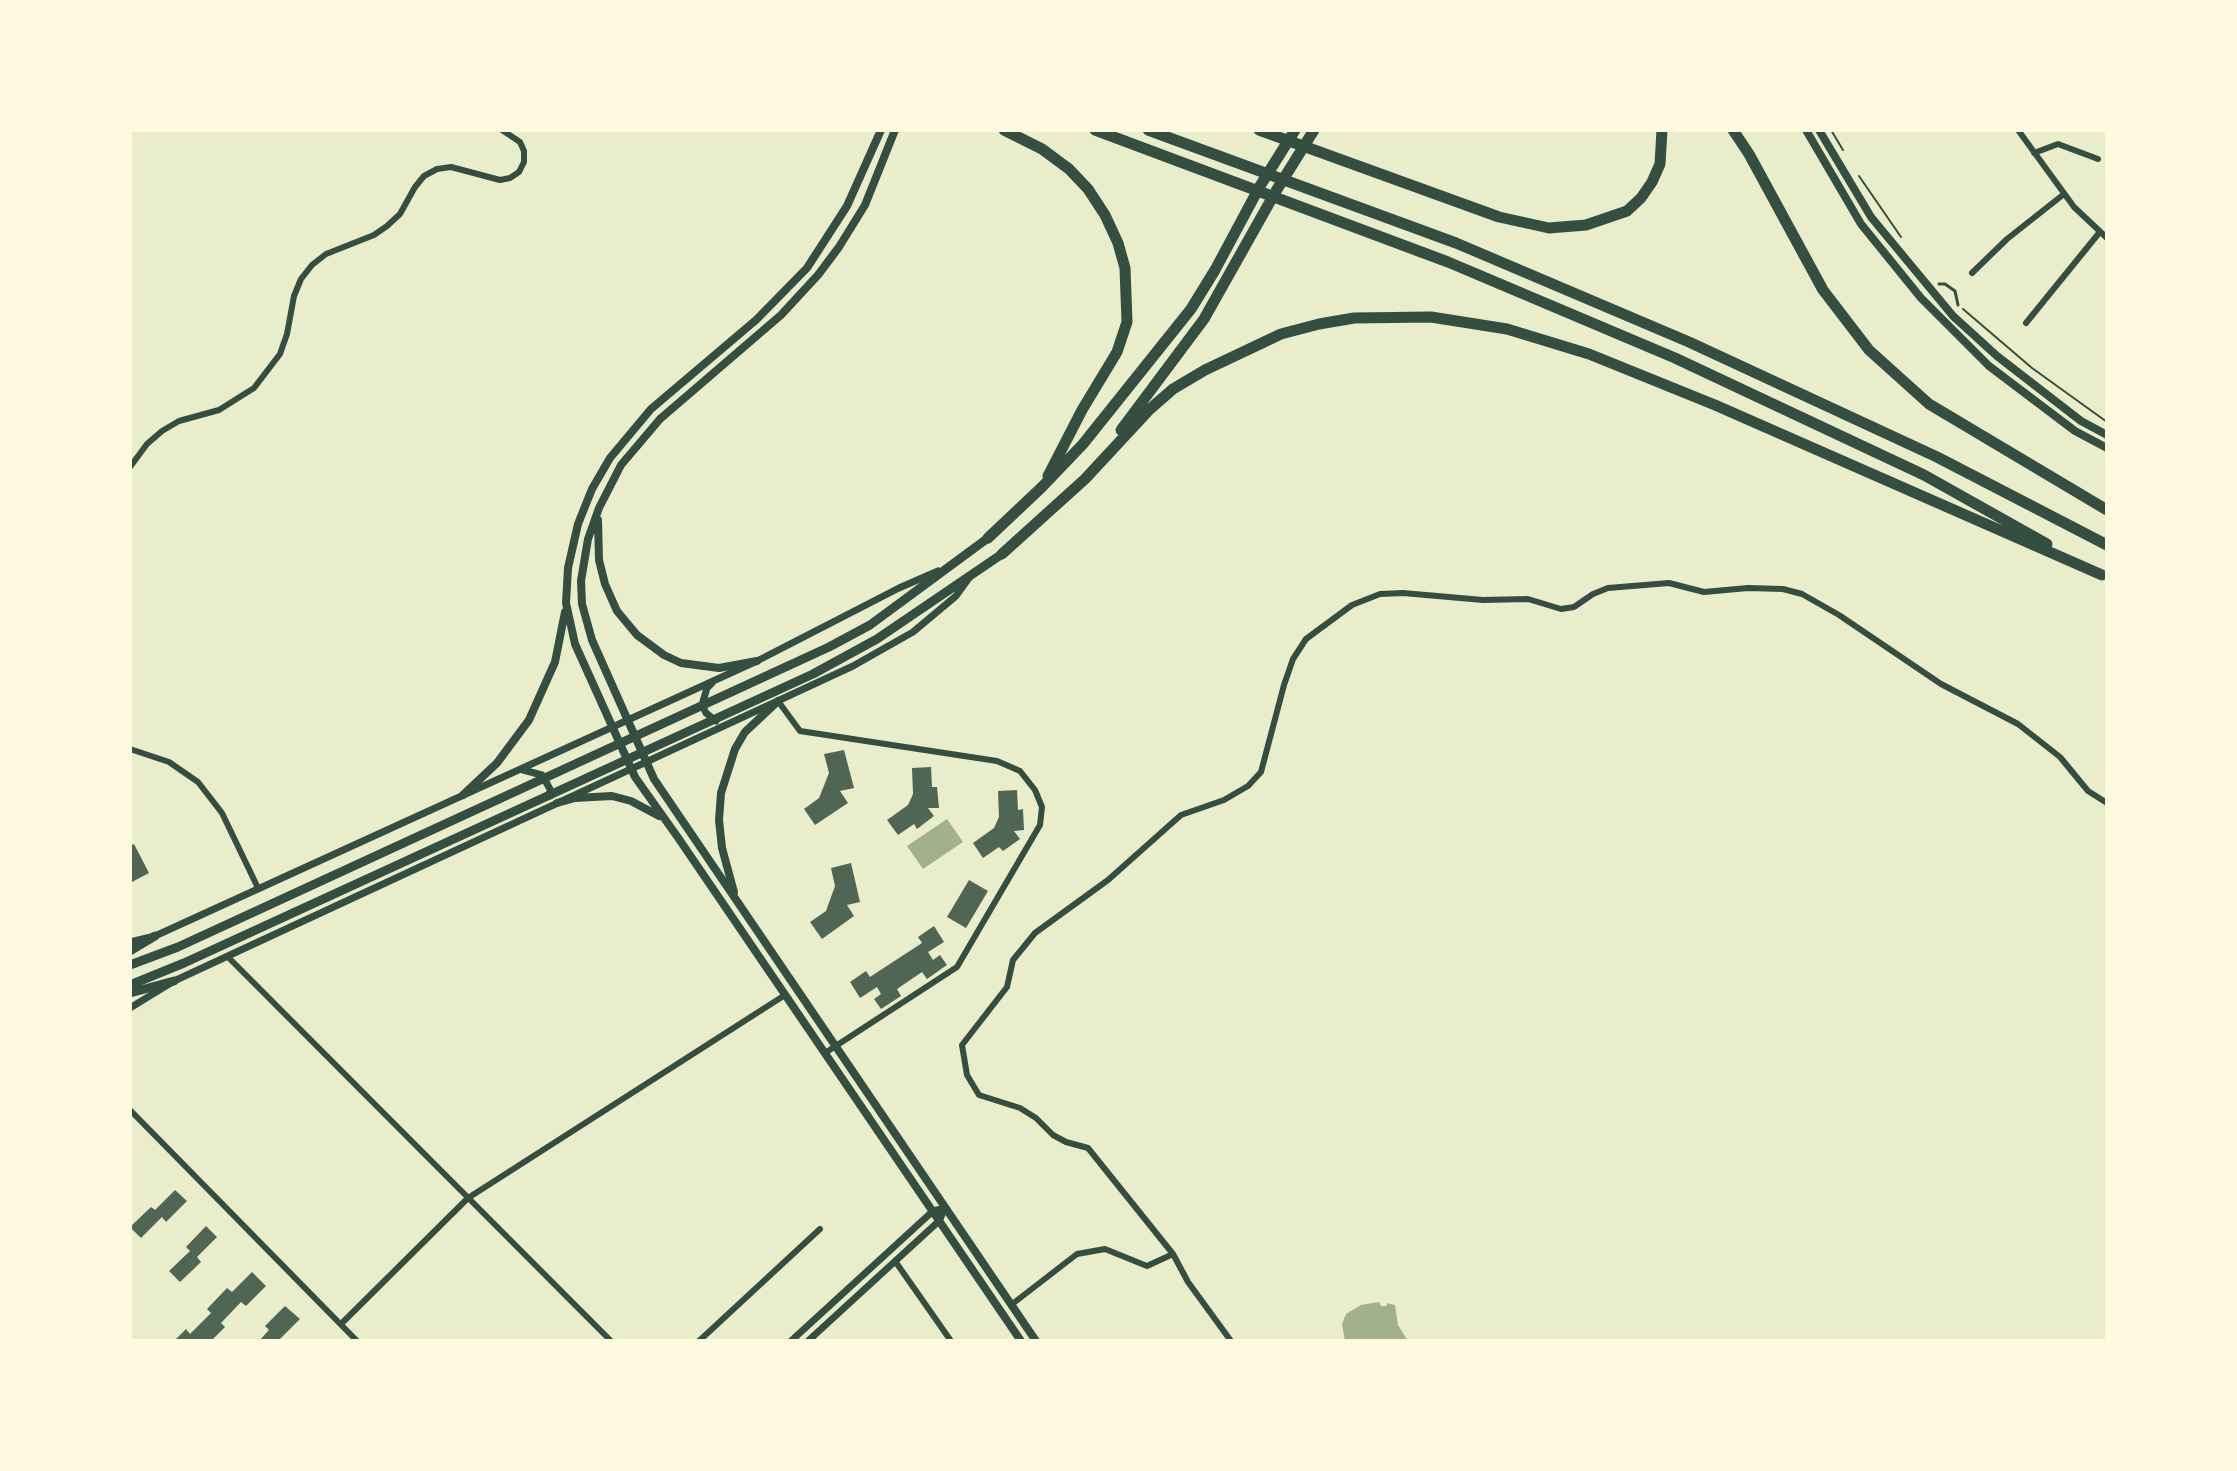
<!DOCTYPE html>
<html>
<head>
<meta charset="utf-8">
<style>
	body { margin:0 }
	#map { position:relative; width:2237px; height:1471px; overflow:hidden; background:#e9edc9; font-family:"Archivo Narrow",sans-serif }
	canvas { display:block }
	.frame { position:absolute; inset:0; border:132px solid #fefae0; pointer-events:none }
</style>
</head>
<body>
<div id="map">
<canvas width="2237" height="1471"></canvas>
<div class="frame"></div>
</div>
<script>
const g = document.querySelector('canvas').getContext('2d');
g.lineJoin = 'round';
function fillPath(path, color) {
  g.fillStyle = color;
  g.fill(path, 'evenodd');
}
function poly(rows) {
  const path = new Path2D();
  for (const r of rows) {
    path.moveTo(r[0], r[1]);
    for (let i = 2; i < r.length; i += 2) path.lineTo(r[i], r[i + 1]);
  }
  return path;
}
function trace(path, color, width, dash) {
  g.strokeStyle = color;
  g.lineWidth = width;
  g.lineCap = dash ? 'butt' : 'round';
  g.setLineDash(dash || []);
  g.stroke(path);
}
const water = poly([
	[947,819,963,842,923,869,907,846],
	[1379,1302,1381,1306,1387,1306,1387,1303,1395,1305,1398,1325,1408,1341,1345,1341,1342,1324,1346,1314,1361,1305]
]);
const building = poly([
	[844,750,854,788,840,791,848,803,815,825,804,809,819,798,829,773,824,754],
	[931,767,932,787,937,787,939,808,928,808,934,816,917,829,914,824,898,835,887,820,908,805,913,794,912,768],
	[1017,790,1018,810,1023,809,1024,830,1014,831,1020,839,1003,851,999,847,983,858,973,843,994,828,999,817,998,791],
	[134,844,149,873,130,883,130,846],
	[851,863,860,902,847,905,854,916,822,939,810,922,826,911,835,886,831,868],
	[969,880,988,891,966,928,947,917],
	[934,926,944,942,928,952,933,960,940,955,947,965,927,979,922,972,897,989,901,996,881,1009,874,999,881,994,877,987,860,998,850,982,866,971,870,977,899,958,922,943,918,937],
	[175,1190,187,1201,166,1222,162,1217,141,1238,130,1227,151,1207,155,1210],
	[206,1226,217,1237,197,1257,201,1262,180,1282,169,1271,190,1251,186,1247],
	[252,1272,266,1286,246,1306,241,1302,221,1323,225,1327,211,1341,174,1341,186,1329,190,1334,211,1313,207,1309,227,1288,232,1292],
	[285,1306,300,1319,278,1341,259,1341,269,1330,265,1326]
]);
const path = poly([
	[1831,130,1843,150],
	[1859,176,1901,237],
	[1963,309,2032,368,2107,422]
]);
const service = poly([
	[1939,284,1945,284,1955,291,1958,305]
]);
const minor = poly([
	[2018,130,2074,207,2107,238],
	[2034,153,2058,144,2098,159],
	[1972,273,2007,239,2064,194],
	[2026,323,2099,233],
	[130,467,147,444,162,431,179,421,219,410,254,388,280,354,287,334,294,296,301,279,312,265,326,254,374,235,387,226,400,214,415,187,424,176,437,169,451,167,500,180,510,178,519,172,524,162,524,151,520,142,502,130],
	[778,701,800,731,997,761,1020,771,1035,790,1042,807,1040,825,957,967,825,1053],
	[130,749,169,762,198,782,222,813,258,888],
	[228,957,611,1341],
	[130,1110,357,1341],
	[895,1261,951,1341],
	[1011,1305,1077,1254,1105,1249,1147,1266,1173,1254],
	[341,1324,468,1198,785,995],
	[699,1341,820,1229],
	[1231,1341,1188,1282,1173,1254,1088,1148,1066,1142,1053,1135,1036,1118,1020,1108,979,1095,967,1075,962,1045,1007,987,1013,960,1035,933,1108,880,1181,815,1224,800,1248,786,1261,772,1284,685,1293,659,1306,639,1352,605,1380,594,1403,593,1483,600,1528,599,1561,609,1574,607,1593,594,1608,588,1669,583,1704,592,1748,588,1783,589,1802,594,1839,615,1941,684,2018,724,2060,757,2088,791,2107,803]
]);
const tertiary = poly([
	[712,683,707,688,702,705,706,713,716,721],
	[523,770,542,775,550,789,550,796],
	[130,942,155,936,757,661,899,588,938,571],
	[130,1008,174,981,853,666,913,632,956,596,969,578],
	[791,1341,933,1211,945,1208],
	[808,1341,939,1221,945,1208]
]);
const secondary = poly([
	[881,130,847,206,807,268,756,320,651,409,610,458,592,489,578,524,568,568,566,603,575,644,635,777,679,839,1021,1341],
	[895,130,865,205,839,247,818,275,781,315,660,419,621,465,599,508,588,539,581,581,582,604,592,640,654,779,1036,1341],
	[1806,130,1861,224,1921,298,1989,366,2075,431,2107,448],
	[1819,130,1871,217,1953,316,1997,356,2081,421,2107,435],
	[598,520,599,560,605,584,617,611,637,635,664,655,681,663,719,668,757,661],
	[463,795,497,763,529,720,555,662,565,612],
	[557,803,575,798,612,796,631,801,659,816],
	[734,892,722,848,719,820,721,793,735,749,745,732,778,701]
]);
const primary = poly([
	[130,951,155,936],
	[130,965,178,947,829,647,870,625,988,538],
	[130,985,184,963,813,674,877,639,1002,554],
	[130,993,174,981]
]);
const motorway = poly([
	[1004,130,1042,149,1069,169,1088,189,1105,215,1118,243,1125,268,1127,322,1117,352,1082,410,1048,476],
	[1095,130,1448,262,1675,358,1924,475,2047,544],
	[1148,130,1456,243,1689,342,1937,457,2107,545],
	[1259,130,1499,217,1549,228,1586,225,1627,211,1641,198,1652,182,1660,164,1662,130],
	[1733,130,1749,154,1823,290,1869,350,1929,404,2107,510],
	[1121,430,1204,319,1276,191,1314,130],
	[988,538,1042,487,1083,444,1191,309,1215,270,1260,186,1295,130],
	[1002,554,1085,479,1150,409,1173,389,1205,370,1281,334,1319,324,1354,318,1431,317,1507,329,1589,354,1715,405,2102,575]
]);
fillPath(water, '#a3b18a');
fillPath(building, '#4f6655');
trace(path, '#344e41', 2);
trace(service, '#344e41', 3);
trace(minor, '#344e41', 6);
trace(tertiary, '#344e41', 7);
trace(secondary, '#344e41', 8);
trace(primary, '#344e41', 9);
trace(motorway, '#344e41', 11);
</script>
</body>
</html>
